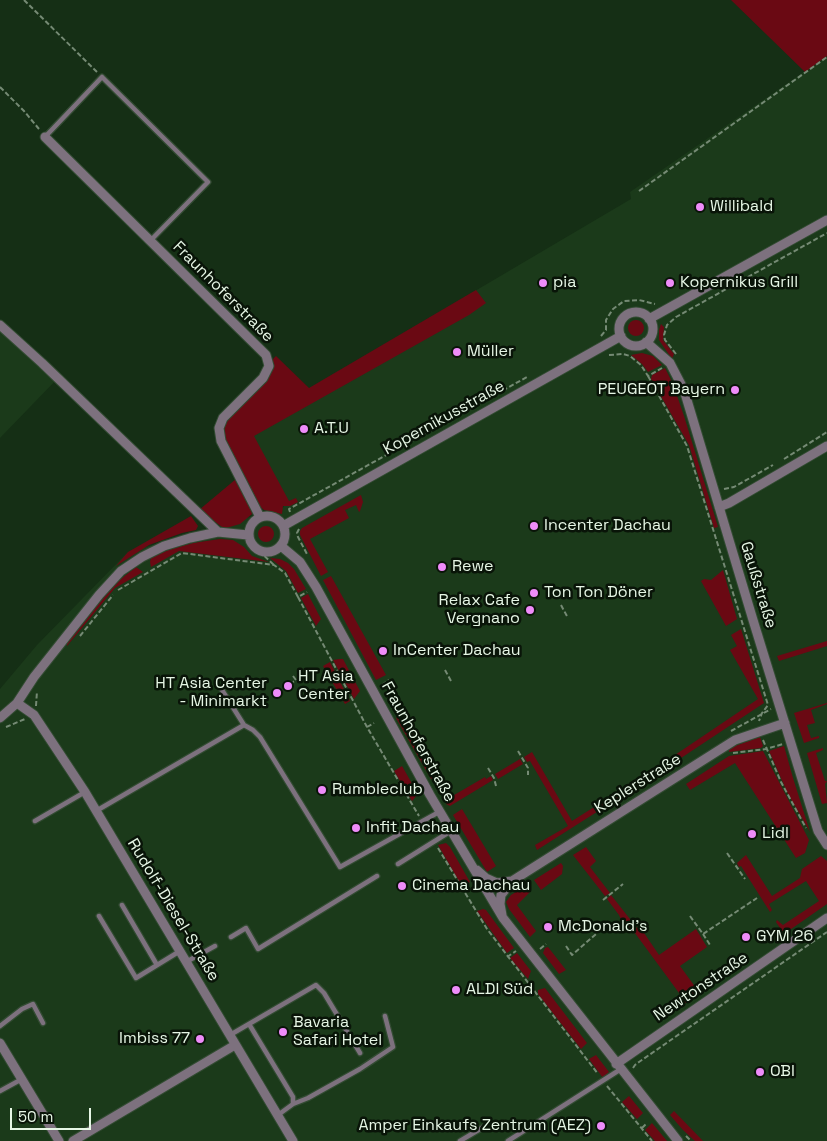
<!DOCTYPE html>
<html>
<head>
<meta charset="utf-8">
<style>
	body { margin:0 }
	#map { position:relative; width:827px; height:1141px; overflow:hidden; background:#152f15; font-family:"Space Grotesk",sans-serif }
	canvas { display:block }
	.scale { position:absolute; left:10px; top:1108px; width:81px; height:22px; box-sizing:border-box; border:2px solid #e6f6e5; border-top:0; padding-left:6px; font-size:15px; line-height:18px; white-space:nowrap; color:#e6f6e5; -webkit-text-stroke:4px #091408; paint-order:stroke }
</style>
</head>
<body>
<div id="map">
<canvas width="827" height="1141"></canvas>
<div class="scale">50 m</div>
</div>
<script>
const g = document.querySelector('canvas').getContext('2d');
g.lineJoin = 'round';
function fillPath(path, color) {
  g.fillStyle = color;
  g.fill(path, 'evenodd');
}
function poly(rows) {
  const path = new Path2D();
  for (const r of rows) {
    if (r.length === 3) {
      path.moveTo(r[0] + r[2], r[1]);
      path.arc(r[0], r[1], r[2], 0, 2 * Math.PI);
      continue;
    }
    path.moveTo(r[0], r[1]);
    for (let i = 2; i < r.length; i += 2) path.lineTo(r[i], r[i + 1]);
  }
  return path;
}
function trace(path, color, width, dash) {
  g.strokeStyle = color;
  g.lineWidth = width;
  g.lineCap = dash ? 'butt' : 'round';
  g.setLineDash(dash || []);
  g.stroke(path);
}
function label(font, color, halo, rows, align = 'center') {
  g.font = font + ' "Space Grotesk",sans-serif';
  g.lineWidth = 5;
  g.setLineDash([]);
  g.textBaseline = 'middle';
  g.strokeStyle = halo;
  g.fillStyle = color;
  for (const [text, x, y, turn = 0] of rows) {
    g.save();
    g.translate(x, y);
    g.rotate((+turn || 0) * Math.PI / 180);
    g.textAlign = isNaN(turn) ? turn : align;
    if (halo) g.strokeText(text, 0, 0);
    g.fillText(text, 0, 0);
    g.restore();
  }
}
const built = poly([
	[827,56,827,1141,0,1141,0,689,37,645,128,552,284,507,241,429,631,199,630,192],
	[0,321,59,377,0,438]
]);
const green = poly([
	[731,0,827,0,827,56,805,72],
	[476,290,486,303,469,315,254,436,289,501,296,498,298,502,290,506,283,506,282,514,264,510,258,505,225,440,223,430,226,421,268,378,272,371,272,360,276,356,309,388],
	[636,328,8],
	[661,324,664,327,663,340,674,354,672,359,659,340,659,330],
	[642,353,653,356,662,365,648,372,642,364,631,355],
	[665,368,673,384,684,416,718,527,714,528,689,445,651,379,652,375],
	[236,479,251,507,252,514,240,524,226,528,222,527,199,510],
	[361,495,363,502,360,511,359,512,356,505,345,510,349,518,310,539,328,572,321,576,300,535,300,531,302,528],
	[191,516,198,526,196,530,182,533,149,545,116,566,128,552],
	[266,534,8],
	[220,539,233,540,244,547,252,556,269,562,179,551,151,567,150,562,151,558,168,550,193,543],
	[270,558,280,559,288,563,294,569,306,589,298,593,286,571],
	[136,567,143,572,115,588,67,646,67,642,112,586],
	[723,570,737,619,726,626,701,581,704,579,711,580],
	[331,576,386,675,376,680,323,580],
	[308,594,321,619,316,626,301,598],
	[741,629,764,703,675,762,672,757,758,699,730,650,737,646,731,635],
	[827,641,827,646,779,661,777,656],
	[339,659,343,659,360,691,354,699,333,660],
	[330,662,350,701,345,704,323,666],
	[827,703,827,704,811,710,815,723,807,725,811,738,819,736,819,738,804,743,794,713],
	[402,714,437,776,431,779,396,718],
	[760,737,763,746,761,748,729,752,729,748],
	[784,746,793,778,810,832,788,794,769,751],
	[823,748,823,750,816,753,825,781,827,781,825,784,827,803,822,804,807,753],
	[763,751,809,840,805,853,796,858,735,763,690,790,686,784,729,756],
	[532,752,572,821,664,763,666,768,537,850,535,845,568,826,530,761,527,762,524,757],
	[520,759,523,764,498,779,495,774],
	[402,766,418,794,412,801,394,771],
	[491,776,493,780,450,806,446,804,449,798,485,777,486,779],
	[462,809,496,866,487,872,453,815],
	[446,843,450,847,470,882,463,888,438,845],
	[586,847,596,861,590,867,610,893,605,896,573,855],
	[746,855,772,896,800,878,802,869,821,856,827,861,827,904,784,934,776,922,777,920,783,925,819,901,806,881,769,904,772,910,770,912,741,866,739,867,737,863],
	[561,863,563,866,562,874,541,890,534,880],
	[527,885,530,892,517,905,536,931,530,937,509,909,506,902,511,895],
	[611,895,637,928,640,927,659,955,696,929,707,947,680,966,696,988,708,980,711,985,674,1011,669,1006,682,997,632,929,627,932,619,915,607,899],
	[483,909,486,910,514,948,507,953,477,911],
	[548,947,566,970,559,974,543,953,545,948],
	[517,953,531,971,528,979,510,958],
	[545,988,587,1043,581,1049,538,994,538,990],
	[596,1055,609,1072,603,1078,589,1059],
	[629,1096,643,1113,637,1119,622,1102],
	[674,1111,703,1141,695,1141,683,1130,670,1115],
	[652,1123,667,1141,655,1141,645,1130]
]);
const path = poly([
	[24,0,97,72],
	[0,87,24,111,39,129],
	[639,191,827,57],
	[601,336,606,330,606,320,613,309,624,301,639,300,655,304],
	[676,354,665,340,664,335,667,325,676,317,827,233],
	[609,355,623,354,630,356,641,365,648,376,662,368],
	[648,376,687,446,768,705,762,713,759,721],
	[784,459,827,432],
	[724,489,734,487,773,465],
	[290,512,289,509,527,377],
	[299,529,297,533,298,537,308,556],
	[259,551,274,565],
	[118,590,182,553,274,565,285,573,298,597,307,592],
	[298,597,367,727,419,816],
	[561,605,568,618],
	[80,636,113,595],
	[445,670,451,681],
	[293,676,296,680,293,682],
	[382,685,389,680],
	[36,706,37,691],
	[6,727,25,719],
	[367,727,374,723],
	[731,731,771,709],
	[763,740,781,782,806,828],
	[518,751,528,768,528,775],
	[733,753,766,749,783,744],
	[488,768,494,778,496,786],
	[438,848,487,929,598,1074],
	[727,853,745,879],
	[603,900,623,884],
	[690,916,703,934,757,898],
	[703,934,710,945],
	[566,946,572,955,596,934],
	[540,949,546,944],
	[507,957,516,951],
	[633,1068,635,1065,639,1062,827,932],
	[607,1086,652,1141],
	[642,1128,646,1124],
	[686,1136,691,1141]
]);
const lane = poly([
	[45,137,102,77,208,182,150,241],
	[244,725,253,730,260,737,340,867,439,812],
	[96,811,244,725,222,690],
	[35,821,85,792],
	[398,864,451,831],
	[122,905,157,965],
	[99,916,136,978,180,951],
	[231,937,246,928,258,949,377,876],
	[186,962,215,946],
	[249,1024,293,1097,293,1104,278,1115],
	[0,1026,22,1009,33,1004,43,1023],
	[230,1035,316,985,324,993,360,1053],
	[0,1091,22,1079],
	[293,1104,308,1098,360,1069,393,1047,385,1016],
	[460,1141,487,1125],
	[508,1141,621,1069]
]);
const street = poly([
	[45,137,266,355,269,366,263,378,223,418,219,428,221,441,260,517],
	[636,329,17],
	[649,319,827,220],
	[0,325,42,363,218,532],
	[646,342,670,363,684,390,753,620,818,831,827,845],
	[719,507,729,503,827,446],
	[267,534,18],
	[283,526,621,336],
	[281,546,300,562,316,587,430,795,503,918,678,1141],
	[17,703,34,715,85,792,293,1141],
	[0,718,17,703,34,677,99,595,121,571,142,557,164,546,190,538,218,532,248,535],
	[477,870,486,878,497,883,512,881],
	[502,915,500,904,501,895,512,881,735,740,785,723],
	[0,1043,59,1141],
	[616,1064,827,918],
	[73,1141,235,1045]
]);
const markers = [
	[700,207,5,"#ee8cf9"],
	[543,283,5,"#ee8cf9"],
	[670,283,5,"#ee8cf9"],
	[457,352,5,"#ee8cf9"],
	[735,390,5,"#ee8cf9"],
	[304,429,5,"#ee8cf9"],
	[534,526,5,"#ee8cf9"],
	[442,567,5,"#ee8cf9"],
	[534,593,5,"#ee8cf9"],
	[530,610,5,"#ee8cf9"],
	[383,651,5,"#ee8cf9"],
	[288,686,5,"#ee8cf9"],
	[277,693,5,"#ee8cf9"],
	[322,790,5,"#ee8cf9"],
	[356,828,5,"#ee8cf9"],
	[752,834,5,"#ee8cf9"],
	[402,886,5,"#ee8cf9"],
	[548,927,5,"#ee8cf9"],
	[746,937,5,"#ee8cf9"],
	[456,990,5,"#ee8cf9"],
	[283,1032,5,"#ee8cf9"],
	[200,1039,5,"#ee8cf9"],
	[760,1072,5,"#ee8cf9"],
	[601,1126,5,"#ee8cf9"]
];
const poiNames = [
	["Willibald",710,207],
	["pia",553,283],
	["Kopernikus Grill",680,283],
	["Müller",467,352],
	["PEUGEOT Bayern",725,390,"right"],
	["A.T.U",314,429],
	["Incenter Dachau",544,526],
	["Rewe",452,567],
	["Ton Ton Döner",544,593],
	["Relax Cafe",520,601,"right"],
	["Vergnano",520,619,"right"],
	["InCenter Dachau",393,651],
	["HT Asia",298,677],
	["Center",298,695],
	["HT Asia Center",267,684,"right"],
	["- Minimarkt",267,702,"right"],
	["Rumbleclub",332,790],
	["Infit Dachau",366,828],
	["Lidl",762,834],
	["Cinema Dachau",412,886],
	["McDonald's",558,927],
	["GYM 26",756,937],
	["ALDI Süd",466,990],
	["Bavaria",293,1023],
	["Safari Hotel",293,1041],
	["Imbiss 77",190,1039,"right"],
	["OBI",770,1072],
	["Amper Einkaufs Zentrum (AEZ)",591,1126,"right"]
];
const streetNames = [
	["Fraunhoferstraße",223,292,45],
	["Kopernikusstraße",444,418,-29],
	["Gaußstraße",758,585,73],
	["Fraunhoferstraße",418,742,61],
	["Keplerstraße",638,784,-32],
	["Rudolf-Diesel-Straße",173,910,59],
	["Newtonstraße",701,987,-34]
];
fillPath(built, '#1b3a1a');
fillPath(green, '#6a0913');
trace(lane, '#324b32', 7);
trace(street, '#324b32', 11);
trace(path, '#758a74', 2, [5, 2.5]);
trace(lane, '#7d717e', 4.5);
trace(street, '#7d717e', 9);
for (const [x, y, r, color] of markers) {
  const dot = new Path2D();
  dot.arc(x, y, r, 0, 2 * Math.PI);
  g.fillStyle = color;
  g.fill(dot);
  trace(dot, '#091408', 2);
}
label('16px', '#e6f6e5', '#091408', poiNames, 'left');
label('16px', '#e6f6e5', '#091408', streetNames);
</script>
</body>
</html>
